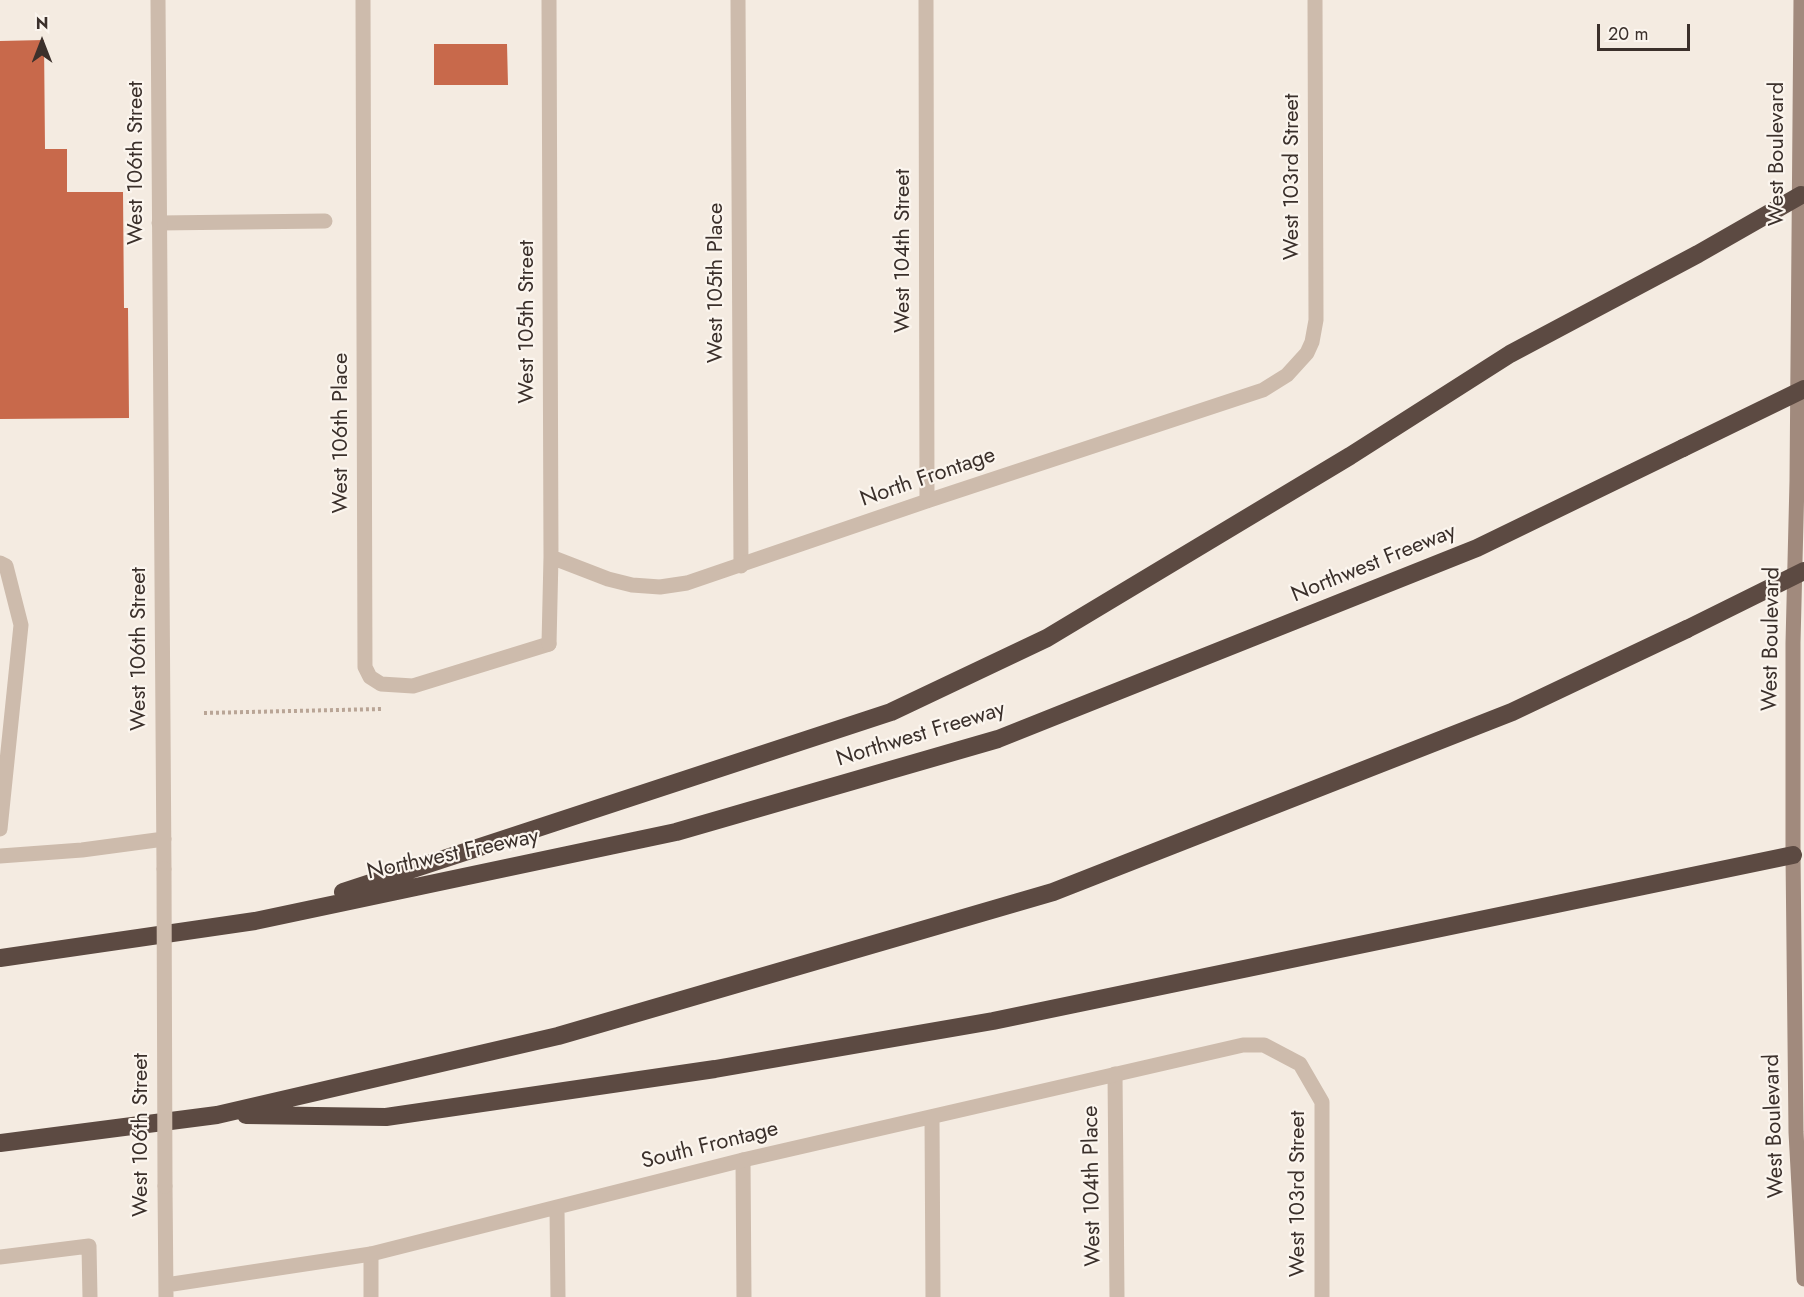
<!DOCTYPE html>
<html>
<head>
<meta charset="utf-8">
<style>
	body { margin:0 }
	#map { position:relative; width:1804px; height:1297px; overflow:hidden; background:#f4ebe1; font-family:Jost,sans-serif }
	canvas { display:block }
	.north { position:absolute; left:12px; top:12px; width:60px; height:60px; -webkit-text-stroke:4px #fbf5ee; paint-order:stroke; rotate:0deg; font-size:16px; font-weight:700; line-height:24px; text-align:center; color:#3b302b }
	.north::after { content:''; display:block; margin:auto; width:21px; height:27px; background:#3b302b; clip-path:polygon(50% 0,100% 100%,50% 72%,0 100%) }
	.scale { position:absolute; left:1597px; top:24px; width:93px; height:27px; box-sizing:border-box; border:3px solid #3b302b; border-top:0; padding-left:8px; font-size:18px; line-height:21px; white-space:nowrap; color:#3b302b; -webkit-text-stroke:4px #fbf5ee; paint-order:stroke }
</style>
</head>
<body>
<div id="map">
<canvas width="1804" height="1297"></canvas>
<div class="north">N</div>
<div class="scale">20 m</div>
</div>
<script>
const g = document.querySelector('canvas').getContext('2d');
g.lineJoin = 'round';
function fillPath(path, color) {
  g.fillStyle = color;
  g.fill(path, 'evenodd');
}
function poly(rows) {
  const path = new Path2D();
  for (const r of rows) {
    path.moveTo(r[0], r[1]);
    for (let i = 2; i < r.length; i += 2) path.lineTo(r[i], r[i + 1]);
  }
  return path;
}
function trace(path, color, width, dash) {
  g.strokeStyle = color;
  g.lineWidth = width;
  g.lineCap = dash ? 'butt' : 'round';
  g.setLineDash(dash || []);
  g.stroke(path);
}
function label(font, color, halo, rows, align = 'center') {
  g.font = font + ' Jost,sans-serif';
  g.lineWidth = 4.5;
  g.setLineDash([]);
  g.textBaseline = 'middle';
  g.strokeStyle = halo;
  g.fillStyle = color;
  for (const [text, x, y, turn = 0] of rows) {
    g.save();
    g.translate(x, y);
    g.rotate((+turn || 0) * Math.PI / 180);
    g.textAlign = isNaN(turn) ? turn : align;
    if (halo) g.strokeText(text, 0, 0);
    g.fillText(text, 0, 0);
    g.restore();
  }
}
const building = poly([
	[44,40,45,149,67,149,67,192,123,192,124,308,128,308,129,418,0,419,0,41],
	[434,44,507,44,508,85,434,85]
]);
const path = poly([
	[204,713,381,709]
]);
const service = poly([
	[363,0,365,667,370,677,381,684,413,686,549,644],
	[738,0,741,566],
	[159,223,325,221],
	[0,563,6,566,21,625,0,829],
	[0,856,82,850,164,839],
	[1115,1074,1117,1297],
	[743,1160,744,1297],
	[0,1257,89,1246,90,1297],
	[371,1297,371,1254]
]);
const minor = poly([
	[158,0,164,869],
	[549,0,551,557,549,644],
	[926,0,927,501],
	[551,557,608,579,632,585,660,587,687,583,927,501,1263,390,1287,375,1307,353,1312,342,1316,320,1315,0],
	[932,1117,933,1297],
	[165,1186,166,1297],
	[557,1208,558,1297],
	[166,1285,371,1254,743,1160,1243,1045,1264,1045,1300,1064,1322,1102,1322,1297]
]);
const secondary = poly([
	[1801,0,1797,481,1793,643,1793,855,1796,1132,1804,1279]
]);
const motorway = poly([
	[343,892,891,712,1047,638,1350,456,1510,354,1698,254,1801,195],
	[0,958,255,921,676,832,998,739,1477,548,1683,448],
	[246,1115,386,1117,715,1069,993,1021,1793,855],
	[0,1143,217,1115,558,1036,1053,892,1512,712,1687,629]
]);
const minorBridge = poly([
	[164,869,165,1186]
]);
const motorwayBridge = poly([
	[1683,448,1804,389],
	[1687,629,1804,571]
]);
const streetNames = [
	["West Boulevard",1778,154,-90],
	["West 106th Street",137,163,-90],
	["West 103rd Street",1293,177,-90],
	["West 104th Street",904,251,-90],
	["West 105th Place",717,283,-90],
	["West 105th Street",528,322,-90],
	["West 106th Place",342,433,-90],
	["North Frontage",928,478,-19],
	["Northwest Freeway",1374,564,-22],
	["West Boulevard",1772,639,-89],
	["West 106th Street",140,649,-90],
	["Northwest Freeway",921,735,-17],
	["Northwest Freeway",453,855,-12],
	["West Boulevard",1775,1126,-92],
	["West 106th Street",142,1135,-90],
	["South Frontage",710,1146,-14],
	["West 104th Place",1093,1186,-91],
	["West 103rd Street",1299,1194,-90]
];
fillPath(building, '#c8694b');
trace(path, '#b9a596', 4, [3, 3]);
trace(service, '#cdbbac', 15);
trace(minor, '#cdbbac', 15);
trace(secondary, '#a18a7d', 15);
trace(motorway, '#5c4a42', 18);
trace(minorBridge, '#cdbbac', 15);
trace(motorwayBridge, '#5c4a42', 18);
label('22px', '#3b302b', '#fbf5ee', streetNames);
</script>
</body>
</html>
